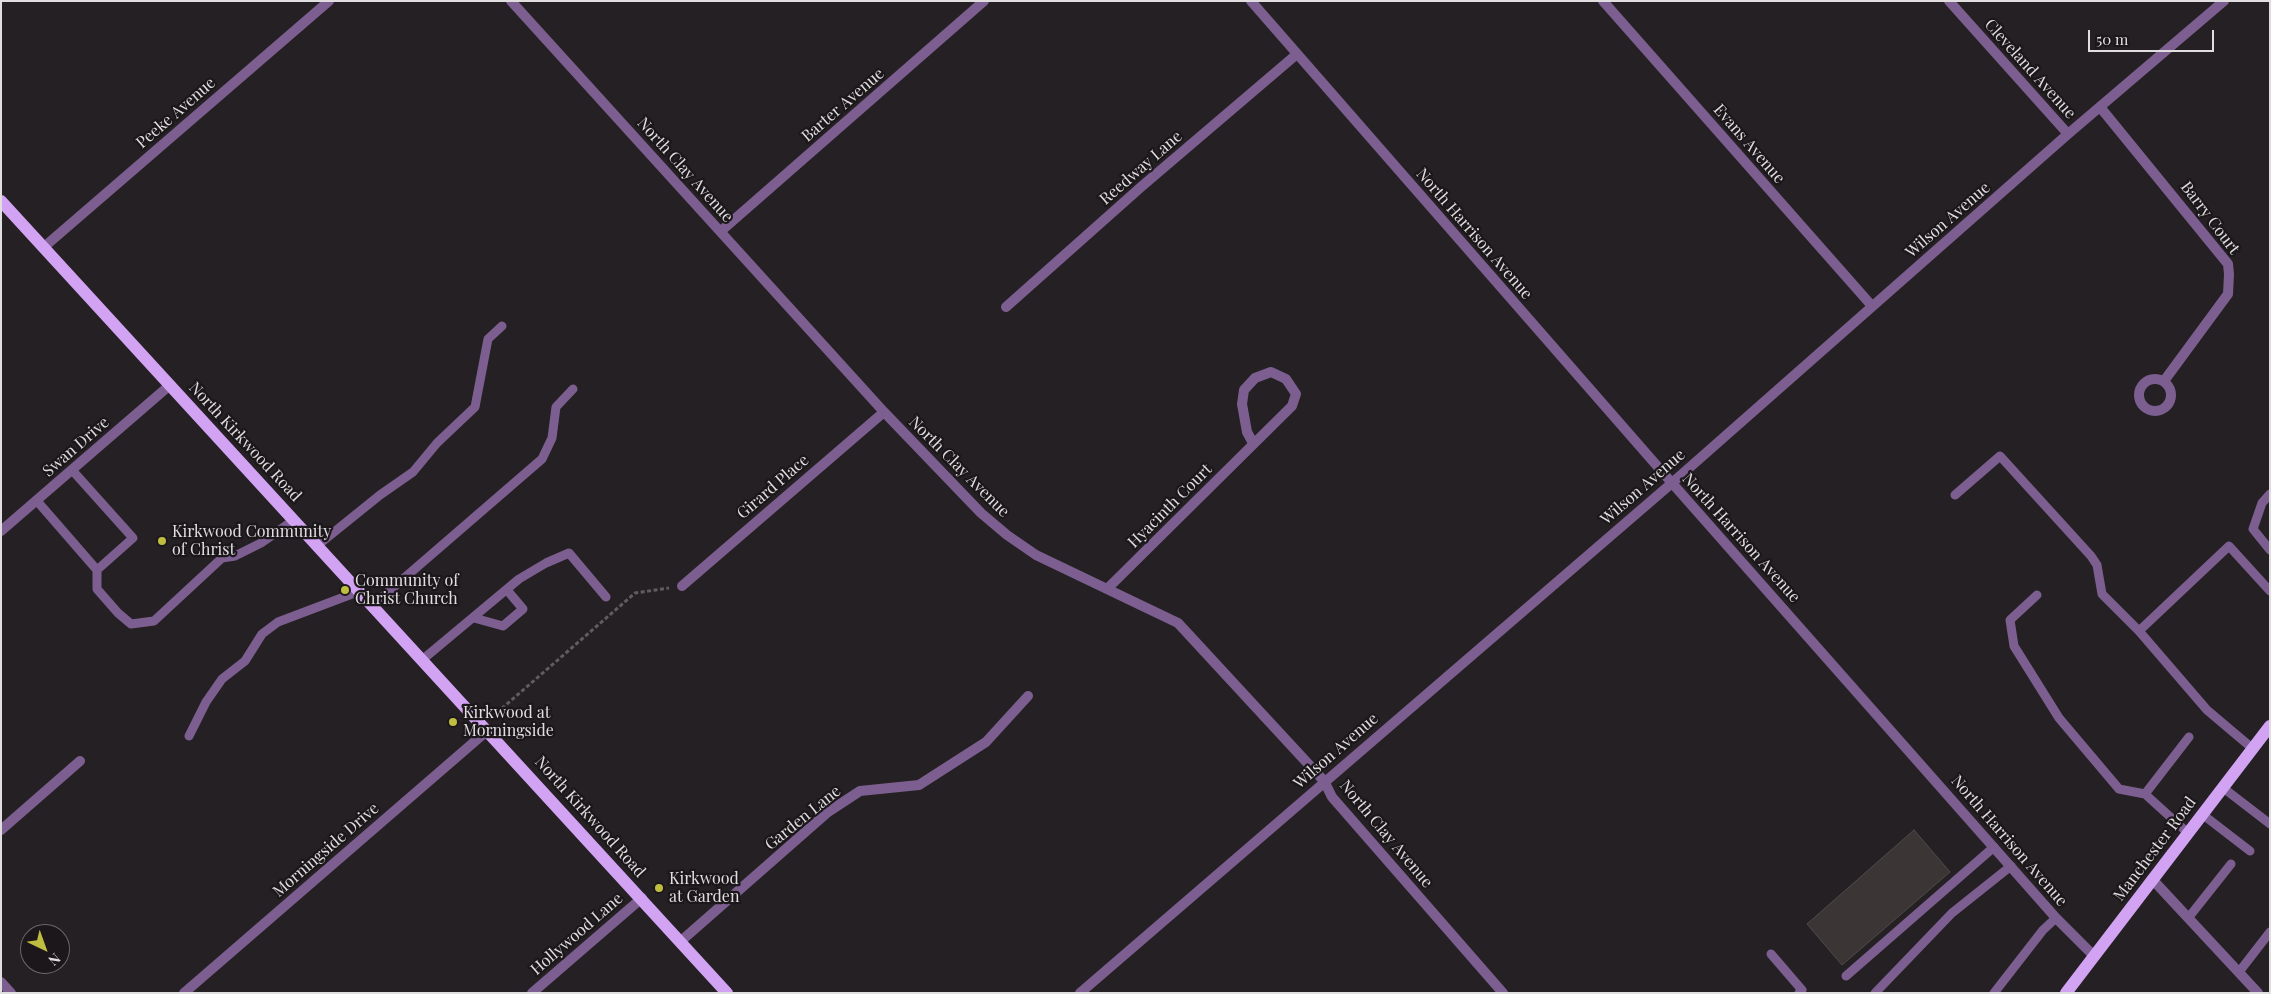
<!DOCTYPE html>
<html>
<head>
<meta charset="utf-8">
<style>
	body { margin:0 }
	#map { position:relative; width:2271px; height:994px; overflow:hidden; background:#252023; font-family:"Playfair Display",serif }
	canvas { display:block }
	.frame { position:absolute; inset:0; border:2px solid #e1dee0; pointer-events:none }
	.north { position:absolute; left:20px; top:924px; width:50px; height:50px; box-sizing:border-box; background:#1b171a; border:1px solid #6a6769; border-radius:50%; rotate:138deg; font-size:14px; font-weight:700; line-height:20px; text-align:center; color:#e1dee0 }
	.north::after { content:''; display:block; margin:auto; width:18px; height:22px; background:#c0be41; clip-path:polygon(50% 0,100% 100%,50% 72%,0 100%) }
	.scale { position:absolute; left:2088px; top:30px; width:126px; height:22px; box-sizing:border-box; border:2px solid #e1dee0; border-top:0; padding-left:6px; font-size:15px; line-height:18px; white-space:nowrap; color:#e1dee0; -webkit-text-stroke:4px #1b171a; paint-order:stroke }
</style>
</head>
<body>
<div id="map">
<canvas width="2271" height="994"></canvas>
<div class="frame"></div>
<div class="north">N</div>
<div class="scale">50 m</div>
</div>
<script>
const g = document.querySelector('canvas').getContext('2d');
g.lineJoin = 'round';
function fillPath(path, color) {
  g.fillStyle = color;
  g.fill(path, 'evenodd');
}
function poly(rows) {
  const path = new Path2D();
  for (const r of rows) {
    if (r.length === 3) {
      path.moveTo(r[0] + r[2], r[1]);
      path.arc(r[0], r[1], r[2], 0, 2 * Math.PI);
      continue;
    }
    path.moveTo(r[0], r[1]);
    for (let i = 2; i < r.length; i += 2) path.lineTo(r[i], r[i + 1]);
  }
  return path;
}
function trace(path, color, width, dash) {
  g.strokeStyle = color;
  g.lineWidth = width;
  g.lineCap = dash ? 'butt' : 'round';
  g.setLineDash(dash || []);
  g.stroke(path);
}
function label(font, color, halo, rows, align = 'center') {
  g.font = font + ' "Playfair Display",serif';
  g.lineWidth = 4.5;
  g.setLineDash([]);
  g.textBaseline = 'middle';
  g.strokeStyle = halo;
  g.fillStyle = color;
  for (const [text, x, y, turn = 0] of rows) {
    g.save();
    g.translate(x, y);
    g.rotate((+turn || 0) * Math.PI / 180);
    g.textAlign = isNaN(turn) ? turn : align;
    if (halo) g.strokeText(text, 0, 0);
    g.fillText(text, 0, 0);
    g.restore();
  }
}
const building = poly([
	[1914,830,1950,872,1842,965,1807,924,1914,830]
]);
const path = poly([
	[492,717,635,593,669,588]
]);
const lane = poly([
	[2270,494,2262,503,2253,529,2270,550],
	[1955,495,2000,456,2091,556,2097,565,2102,594,2139,631],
	[37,501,97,570,133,538,72,470],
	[318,545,380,495,413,472,437,443,475,407,488,339,502,326],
	[97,570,97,589,118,613,131,624,154,621,222,558,235,556,261,543,294,520],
	[2037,595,2010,620,2014,646,2059,718,2119,789,2145,794],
	[373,605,542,459,552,438,556,407,573,389],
	[474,618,503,626,523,609,507,590],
	[422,660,519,579,546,563,569,553,606,597],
	[189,736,206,702,222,679,245,661,262,634,278,622,360,591],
	[2252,748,2207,710,2139,631,2229,546,2270,591],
	[2222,787,2270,824],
	[2202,814,2250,851],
	[2188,833,2145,794,2189,737],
	[2189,917,2231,864],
	[1771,954,1802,990,1799,993],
	[2239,972,2270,932],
	[1846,976,1994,847],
	[1875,993,1952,913,2011,866],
	[1994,993,2043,930,2056,918]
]);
const street = poly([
	[511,1,884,412,981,513,1007,535,1036,555,1178,623,1324,781,1332,797,1503,993],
	[1251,1,1672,483,2056,918,2094,956],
	[1603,1,1872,306],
	[1949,1,2068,134],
	[2100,107,2228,264,2229,274,2228,294,2164,381],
	[721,231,984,1],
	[44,247,329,1],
	[1006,307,1141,187,1297,54],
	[2155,395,16],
	[1,531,170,385],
	[682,586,884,412],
	[1107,589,1292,406,1296,394,1286,379,1271,372,1255,378,1244,390,1242,404,1247,432,1253,443],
	[1,830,80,761],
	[2152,879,2258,993],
	[681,941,828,812,860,791,919,785,986,742,1028,696],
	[1,982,11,993],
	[184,993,488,730],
	[532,993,642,898],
	[1080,993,1672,483,2068,134,2224,1]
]);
const primary = poly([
	[1,201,727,993],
	[2066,993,2270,726]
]);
const markers = [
	[162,541,5,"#c0be41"],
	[345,590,5,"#c0be41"],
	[453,722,5,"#c0be41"],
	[659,888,5,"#c0be41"]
];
const streetNames = [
	["Cleveland Avenue",2030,69,48],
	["Barter Avenue",843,105,-41],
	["Peeke Avenue",176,113,-41],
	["Evans Avenue",1749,144,49],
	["Reedway Lane",1141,168,-41],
	["North Clay Avenue",685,170,48],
	["Barry Court",2210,218,53],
	["Wilson Avenue",1948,220,-41],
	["North Harrison Avenue",1474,234,49],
	["North Kirkwood Road",245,442,47],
	["Swan Drive",76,447,-41],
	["North Clay Avenue",959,467,45],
	["Girard Place",773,487,-41],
	["Wilson Avenue",1643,487,-41],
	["Hyacinth Court",1170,506,-45],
	["North Harrison Avenue",1741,538,48],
	["Wilson Avenue",1336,751,-41],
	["North Kirkwood Road",590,817,48],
	["Garden Lane",803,818,-39],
	["North Clay Avenue",1386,834,50],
	["North Harrison Avenue",2009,841,49],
	["Manchester Road",2155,849,-53],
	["Morningside Drive",326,850,-41],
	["Hollywood Lane",577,934,-41]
];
const poiNames = [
	["Kirkwood Community",172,532],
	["of Christ",172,550],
	["Community of",355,581],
	["Christ Church",355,599],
	["Kirkwood at",463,713],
	["Morningside",463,731],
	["Kirkwood",669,879],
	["at Garden",669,897]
];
fillPath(building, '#3b3536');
trace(building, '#504a4b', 1);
trace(path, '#615d5f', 3, [4, 2.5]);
trace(lane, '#7c5f90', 9);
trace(street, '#7c5f90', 10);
trace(primary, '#d2a2f3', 12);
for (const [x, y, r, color] of markers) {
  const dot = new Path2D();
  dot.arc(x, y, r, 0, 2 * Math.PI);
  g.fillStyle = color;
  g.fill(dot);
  trace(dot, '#1b171a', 2);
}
label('16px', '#e1dee0', '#1b171a', streetNames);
label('16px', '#e1dee0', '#1b171a', poiNames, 'left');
</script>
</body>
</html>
